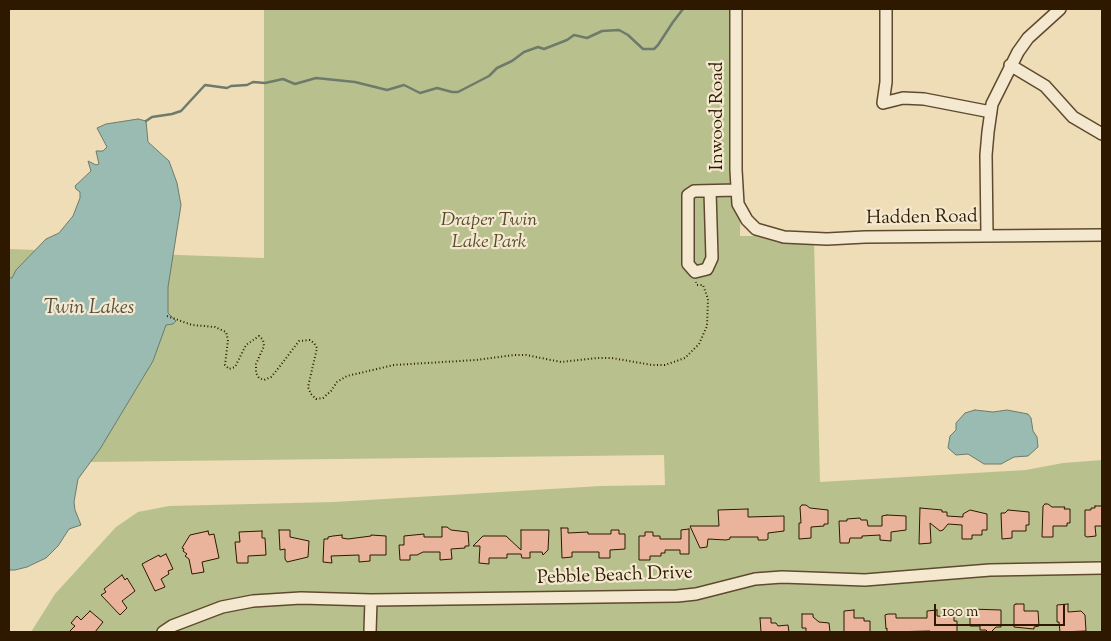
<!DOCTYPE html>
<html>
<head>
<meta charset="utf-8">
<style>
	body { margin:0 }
	#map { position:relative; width:1111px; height:641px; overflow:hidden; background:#eeddb6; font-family:"Sorts Mill Goudy",serif }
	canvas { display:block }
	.frame { position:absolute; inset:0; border:10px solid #2e1900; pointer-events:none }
	.scale { position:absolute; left:934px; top:604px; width:131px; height:22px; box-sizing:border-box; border:2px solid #2e1900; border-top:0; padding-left:6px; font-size:15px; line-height:18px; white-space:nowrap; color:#2e1900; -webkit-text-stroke:4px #f4e9d0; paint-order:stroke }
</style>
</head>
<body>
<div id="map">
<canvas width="1111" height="641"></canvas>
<div class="frame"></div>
<div class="scale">100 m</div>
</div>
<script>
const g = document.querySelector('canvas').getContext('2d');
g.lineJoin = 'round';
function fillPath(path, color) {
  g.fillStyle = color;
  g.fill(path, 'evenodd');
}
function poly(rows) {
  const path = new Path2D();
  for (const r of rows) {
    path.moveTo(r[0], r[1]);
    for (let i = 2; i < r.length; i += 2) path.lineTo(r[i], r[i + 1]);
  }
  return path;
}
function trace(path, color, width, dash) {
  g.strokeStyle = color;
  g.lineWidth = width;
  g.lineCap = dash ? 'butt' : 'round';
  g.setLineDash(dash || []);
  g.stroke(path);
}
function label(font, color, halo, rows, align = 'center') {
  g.font = font + ' "Sorts Mill Goudy",serif';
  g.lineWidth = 4.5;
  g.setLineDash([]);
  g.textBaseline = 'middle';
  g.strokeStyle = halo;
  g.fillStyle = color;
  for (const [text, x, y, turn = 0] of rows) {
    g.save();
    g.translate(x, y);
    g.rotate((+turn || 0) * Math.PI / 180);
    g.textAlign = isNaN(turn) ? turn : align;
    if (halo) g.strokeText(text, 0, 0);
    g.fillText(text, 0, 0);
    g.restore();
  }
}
const green = poly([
	[264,9,742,9,740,236,756,236,779,243,814,242,820,482,1026,470,1063,463,1102,460,1102,632,31,632,55,594,116,527,138,512,169,506,334,502,601,486,665,485,664,455,9,463,9,249,264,258]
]);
const water = poly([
	[138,119,146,121,148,142,169,161,177,183,181,205,168,287,168,313,176,321,173,324,166,325,153,361,100,449,78,479,74,502,75,510,81,525,69,529,58,546,46,558,27,567,15,570,9,570,9,278,12,278,16,270,46,239,59,233,73,216,80,198,80,192,76,189,75,186,91,171,88,161,96,165,99,164,96,151,103,151,107,147,97,128,106,124,138,119],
	[975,410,993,412,1007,410,1028,414,1031,418,1033,431,1037,437,1038,447,1028,456,1014,457,1001,464,984,464,968,454,956,455,948,448,950,436,956,430,956,423,965,413,975,410]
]);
const stream = poly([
	[146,121,152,117,172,114,181,111,205,85,227,88,231,86,247,85,253,82,265,83,283,79,295,84,316,78,355,82,387,90,404,85,420,93,437,88,452,92,458,92,489,76,497,68,512,61,524,52,538,47,544,49,567,40,574,35,587,38,602,31,619,30,628,35,643,49,654,49,658,45,673,22,683,9]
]);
const building = poly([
	[1045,504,1048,504,1052,507,1065,507,1064,509,1070,509,1070,523,1067,523,1067,526,1053,526,1053,537,1042,537,1043,506,1045,504],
	[802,505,806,505,810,508,828,510,828,524,824,524,824,526,811,527,811,538,799,539,799,523,801,523,800,507,802,505],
	[1095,506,1102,506,1102,526,1095,526,1096,536,1087,537,1085,536,1085,510,1091,510,1091,508,1095,508,1095,506],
	[920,508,942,510,942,512,947,512,947,516,963,517,963,514,970,510,987,514,987,530,982,530,982,535,972,535,972,539,962,539,962,525,948,524,943,530,940,531,930,523,931,543,919,544,920,508],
	[748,509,748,517,784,516,784,531,768,533,768,539,766,540,758,540,758,537,730,537,730,539,726,540,708,539,707,547,700,548,690,526,719,526,718,510,748,509],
	[1008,510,1029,512,1029,525,1026,525,1026,531,1012,531,1012,538,1002,539,1001,513,1005,513,1008,510],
	[887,515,906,516,906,530,891,532,891,541,880,540,880,535,862,536,862,538,850,538,849,543,840,543,839,521,847,521,847,519,860,518,861,520,867,520,868,526,882,526,882,516,887,515],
	[442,527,447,527,451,530,468,532,469,546,465,546,465,548,451,549,452,559,440,560,440,552,423,552,417,555,410,555,410,560,400,560,399,545,404,545,404,536,424,534,424,537,442,537,442,527],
	[561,528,568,528,568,533,588,532,588,534,611,534,611,530,619,530,619,534,625,534,625,549,610,550,610,558,599,558,599,552,572,552,572,557,562,558,561,528],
	[689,529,689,554,680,554,680,550,665,550,665,553,661,553,661,556,650,556,650,560,639,560,639,536,645,536,645,532,653,532,653,536,660,536,660,539,681,539,681,530,689,529],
	[279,530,290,530,290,537,309,541,308,557,287,562,285,559,285,549,280,550,279,530],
	[521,530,549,530,548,550,543,555,542,552,530,552,530,558,522,558,521,554,507,554,507,558,489,558,489,564,479,563,480,546,473,546,483,536,506,536,521,550,521,530],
	[208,531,209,535,214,534,219,558,202,562,204,572,192,574,189,559,185,556,187,554,183,551,184,549,182,548,190,535,208,531],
	[262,531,262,538,265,538,266,555,248,556,248,563,237,563,235,542,240,542,239,532,262,531],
	[342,535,342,538,348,539,371,536,371,535,386,536,386,555,370,555,370,561,359,562,359,555,331,556,332,563,323,562,324,539,328,539,328,537,333,536,342,535],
	[166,554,173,569,168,571,169,574,161,579,165,587,155,591,142,564,159,555,160,557,166,554],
	[122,575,125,580,127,578,135,591,122,601,127,608,120,615,101,595,106,592,104,589,122,575],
	[1016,604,1024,604,1024,611,1038,611,1039,626,1034,627,1034,629,1014,627,1014,605,1016,604],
	[1068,604,1068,612,1081,611,1085,615,1086,631,1060,632,1059,622,1057,622,1057,605,1068,604],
	[970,609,1001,610,1001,627,996,627,991,632,988,632,986,630,980,630,980,626,970,626,970,609],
	[854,610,854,618,864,618,864,621,870,621,870,632,844,632,844,611,854,610],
	[937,610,937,616,954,617,954,621,957,621,957,632,930,632,930,631,887,632,887,628,886,629,885,615,888,614,896,614,896,618,927,618,927,611,937,610],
	[90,611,103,622,95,632,69,632,75,626,71,623,77,616,81,620,90,611],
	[802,614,813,614,813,617,819,622,829,623,830,632,806,632,806,628,802,628,802,614],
	[760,618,771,618,771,623,776,623,778,626,788,625,789,632,761,632,760,618]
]);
const path = poly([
	[167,316,192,325,215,327,226,332,228,340,225,365,229,369,235,367,246,345,259,336,263,340,264,346,256,364,256,373,259,378,264,380,271,377,277,370,299,341,310,340,314,343,317,348,308,387,311,394,316,399,323,398,331,391,337,382,347,376,394,365,476,360,514,355,526,355,561,362,597,358,612,358,652,365,665,365,685,358,699,344,707,326,708,299,703,285,697,285,696,282]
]);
const minor = poly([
	[736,9,736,170,738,204,747,220,756,229,784,237,827,239,865,237,1102,235],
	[886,9,886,82,883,103,903,98,924,99,991,112],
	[1010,65,1045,86,1073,117,1102,134],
	[710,191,712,258,707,269,695,272,688,264,688,195,694,191,737,190],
	[987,235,986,155,988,132,992,104,1018,52,1028,38,1060,9],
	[163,632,172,626,222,607,253,601,301,598,371,600,677,596,696,594,755,579,782,577,865,580,990,570,1102,568],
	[370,632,371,600]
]);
const streetNames = [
	["Inwood Road",719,116,-90],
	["Hadden Road",922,219,-1],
	["Pebble Beach Drive",615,577,-2]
];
const parkNames = [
	["Draper Twin",489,222],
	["Lake Park",489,244]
];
const waterNames = [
	["Twin Lakes",89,310]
];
fillPath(green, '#b8c18e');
fillPath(water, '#99bbb2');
trace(water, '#6e7a6b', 1);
trace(stream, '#6e7a6b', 2.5);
fillPath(building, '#eab39b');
trace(building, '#2e1900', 1);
trace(minor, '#5e4a2e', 14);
trace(path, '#2e1900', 2, [1, 2.5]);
trace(minor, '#f4e9d0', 11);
label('19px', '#2e1900', '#f4e9d0', streetNames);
label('italic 19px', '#574b2b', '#f4e9d0', parkNames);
label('italic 20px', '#53523e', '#f4e9d0', waterNames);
</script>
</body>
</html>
